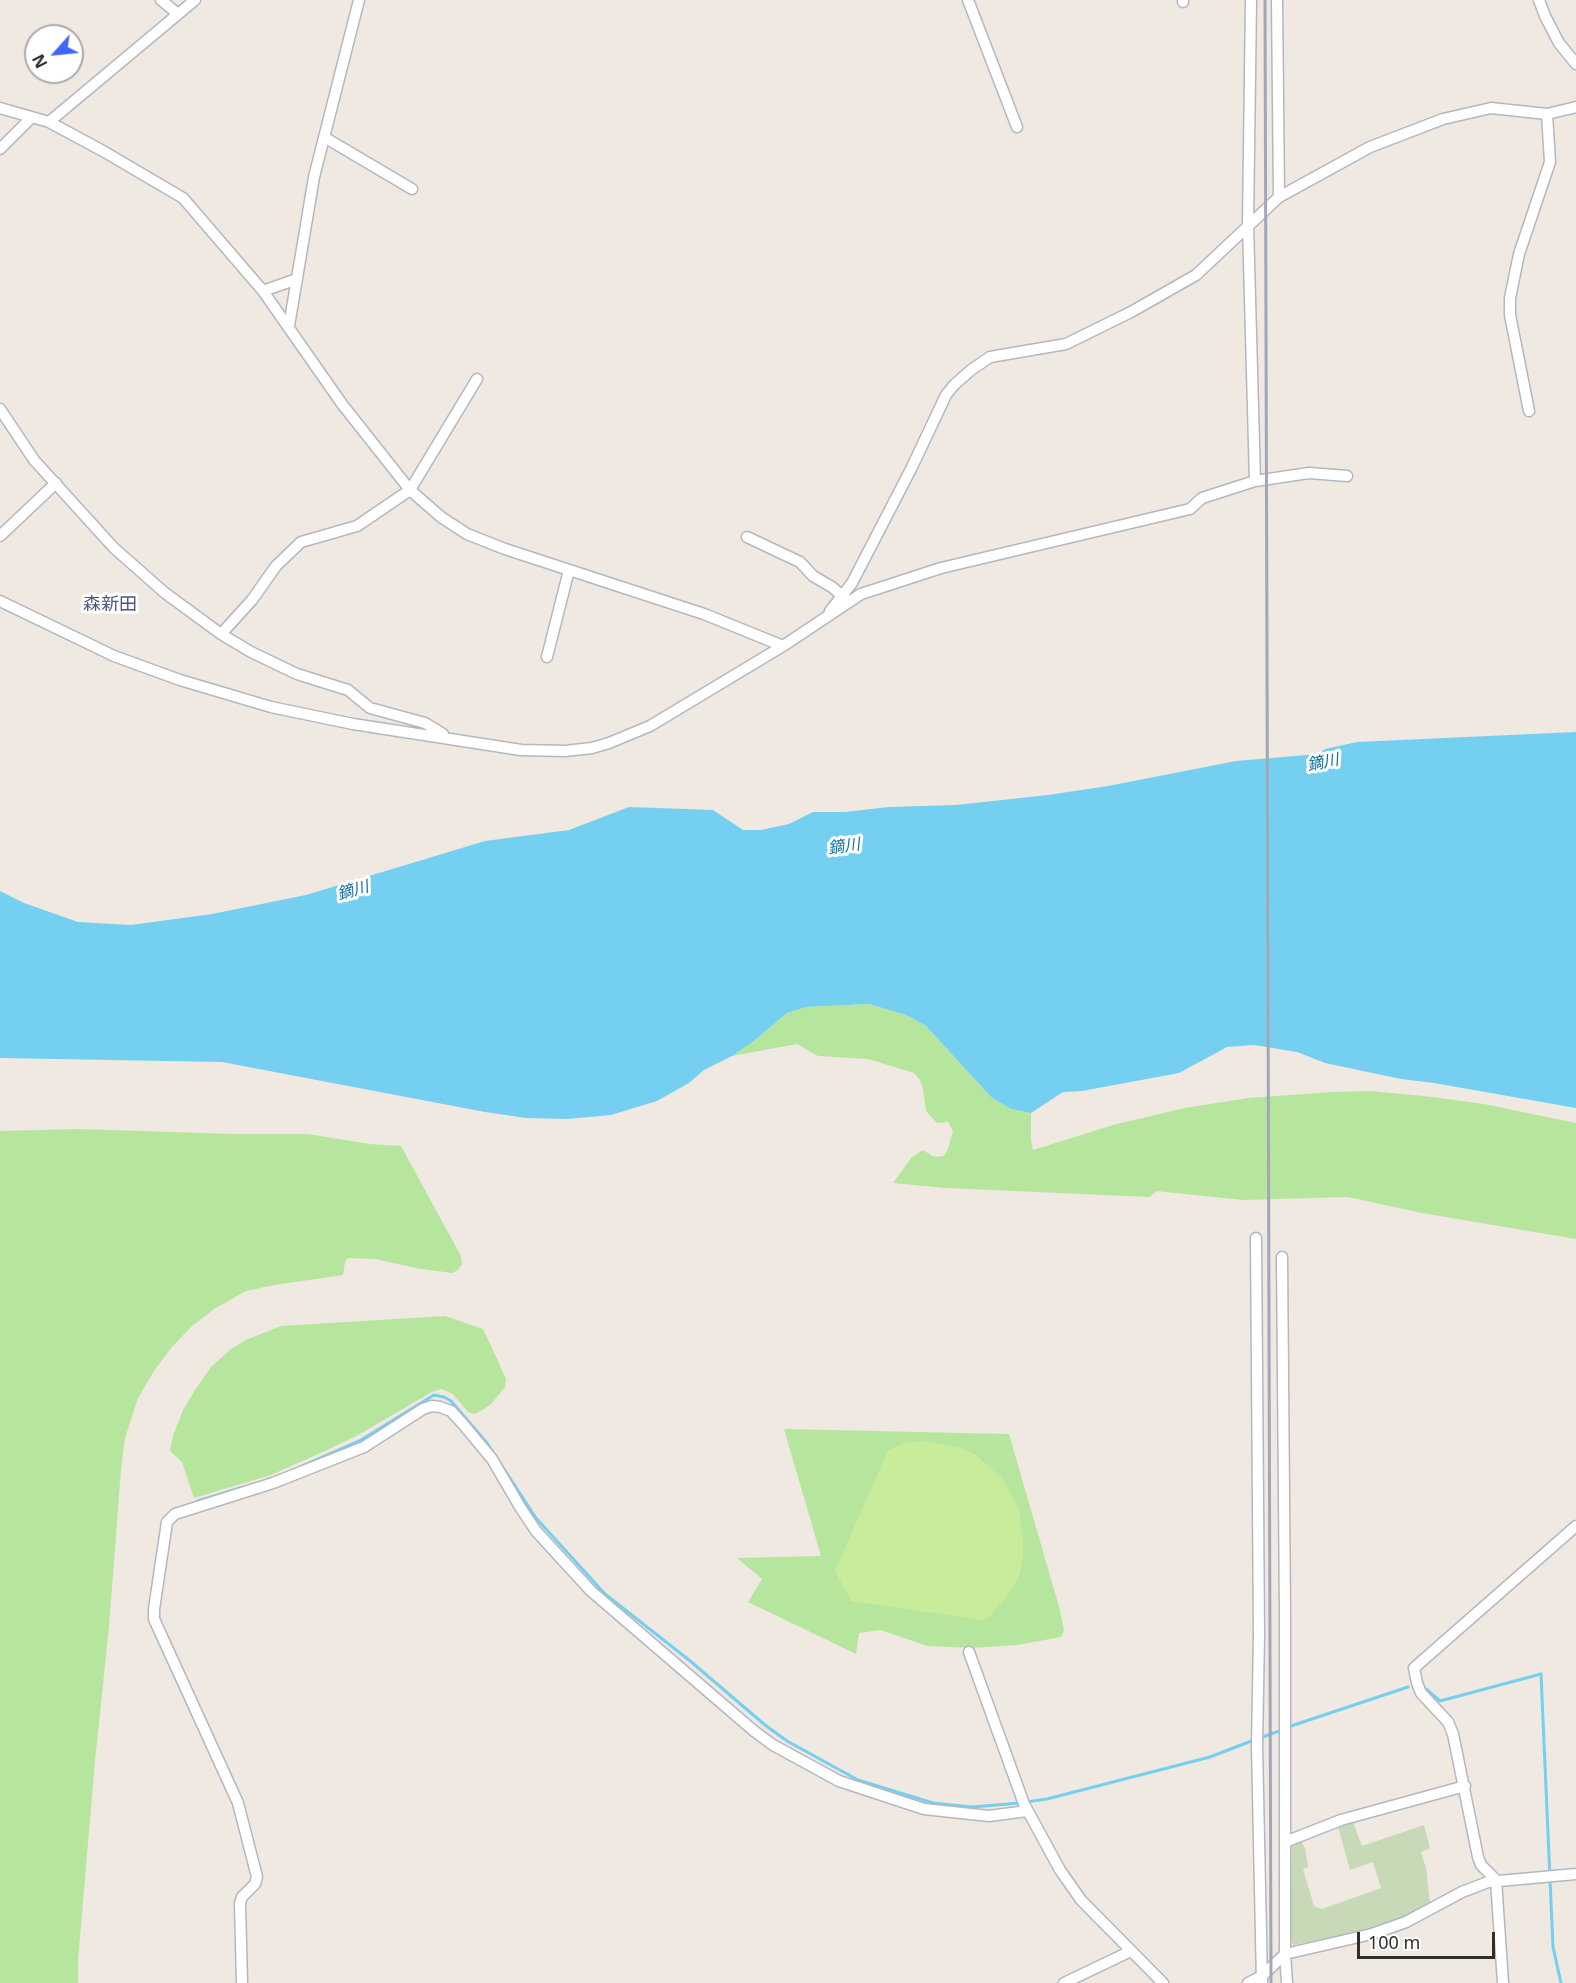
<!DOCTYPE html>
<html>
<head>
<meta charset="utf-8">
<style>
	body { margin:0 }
	#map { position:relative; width:1576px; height:1983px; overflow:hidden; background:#efe9e1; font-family:"Noto Sans",sans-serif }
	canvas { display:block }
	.north { position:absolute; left:24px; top:24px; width:60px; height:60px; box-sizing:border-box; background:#fff; border:2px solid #ababab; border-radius:50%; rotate:243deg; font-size:16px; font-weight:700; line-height:24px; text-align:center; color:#2e2e2e }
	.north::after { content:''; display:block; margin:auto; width:21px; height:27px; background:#4264fb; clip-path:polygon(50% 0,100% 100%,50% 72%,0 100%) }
	.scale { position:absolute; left:1357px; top:1932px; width:138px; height:27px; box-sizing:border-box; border:3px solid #2e2e2e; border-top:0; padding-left:8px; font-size:18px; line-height:21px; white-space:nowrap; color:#2e2e2e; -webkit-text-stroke:4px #fff; paint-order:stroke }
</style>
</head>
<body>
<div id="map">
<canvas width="1576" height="1983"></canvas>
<div class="north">N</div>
<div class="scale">100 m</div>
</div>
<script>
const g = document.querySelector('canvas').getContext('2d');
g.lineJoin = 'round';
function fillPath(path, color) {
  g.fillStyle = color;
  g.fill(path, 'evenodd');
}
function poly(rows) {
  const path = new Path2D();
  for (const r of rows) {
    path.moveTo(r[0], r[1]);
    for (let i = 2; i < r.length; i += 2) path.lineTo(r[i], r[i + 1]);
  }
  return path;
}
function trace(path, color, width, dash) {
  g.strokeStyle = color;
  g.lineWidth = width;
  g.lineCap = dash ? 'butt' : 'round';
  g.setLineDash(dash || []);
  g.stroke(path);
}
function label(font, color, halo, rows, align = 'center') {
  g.font = font + ' "Noto Sans","Noto Sans JP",sans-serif';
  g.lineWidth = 6;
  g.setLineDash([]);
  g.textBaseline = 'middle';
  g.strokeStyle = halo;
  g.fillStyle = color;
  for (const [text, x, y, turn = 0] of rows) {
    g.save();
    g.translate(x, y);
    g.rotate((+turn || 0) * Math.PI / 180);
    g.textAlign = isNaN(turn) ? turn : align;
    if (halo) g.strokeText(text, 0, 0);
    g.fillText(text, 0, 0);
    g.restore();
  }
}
const green = poly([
	[869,1004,906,1015,926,1026,992,1098,1011,1109,1031,1113,1031,1140,1033,1150,1113,1125,1185,1108,1248,1098,1333,1092,1371,1091,1433,1097,1484,1104,1576,1123,1576,1239,1422,1213,1348,1197,1243,1200,1156,1191,1150,1197,946,1188,893,1183,912,1157,923,1150,934,1157,944,1156,948,1149,953,1131,948,1122,937,1123,926,1111,923,1089,920,1080,914,1073,868,1059,818,1056,797,1044,732,1056,754,1041,787,1013,806,1007],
	[79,1129,233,1134,308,1134,369,1144,401,1146,461,1256,462,1264,458,1270,452,1273,415,1268,376,1259,348,1258,345,1262,343,1275,274,1285,246,1291,214,1309,191,1327,171,1348,154,1371,138,1398,125,1438,121,1469,109,1627,95,1761,78,1960,78,1983,0,1983,0,1131],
	[445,1316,483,1329,498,1361,506,1379,505,1387,491,1404,484,1409,475,1414,468,1412,453,1394,441,1389,432,1392,358,1435,327,1450,271,1475,194,1498,182,1462,170,1451,173,1436,183,1410,195,1390,211,1367,231,1349,246,1340,281,1326],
	[784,1429,1009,1434,1060,1610,1064,1630,1061,1637,1017,1645,971,1648,927,1646,881,1630,859,1633,856,1654,748,1602,762,1579,737,1558,821,1556]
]);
const cemetery = poly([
	[1353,1822,1362,1846,1424,1825,1430,1848,1421,1852,1426,1868,1430,1903,1411,1914,1375,1928,1294,1945,1290,1941,1292,1842,1300,1840,1305,1848,1308,1867,1303,1869,1314,1906,1322,1909,1381,1888,1373,1862,1350,1870,1338,1827]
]);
const pitch = poly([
	[923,1441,959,1447,976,1455,1003,1479,1019,1510,1023,1540,1023,1558,1019,1575,1011,1591,991,1615,983,1620,851,1601,835,1571,888,1450,905,1443]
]);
const water = poly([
	[1576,732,1576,1108,1434,1083,1401,1079,1325,1063,1297,1052,1254,1045,1227,1047,1179,1073,1082,1091,1063,1092,1031,1113,1011,1109,992,1098,926,1026,906,1015,869,1004,806,1007,787,1013,754,1041,732,1056,704,1070,689,1083,657,1101,611,1115,567,1119,526,1118,485,1112,222,1062,0,1058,0,891,24,903,78,922,131,925,212,914,306,895,485,841,569,830,629,807,713,810,743,830,761,830,789,824,813,812,845,812,889,807,956,805,1048,795,1108,786,1236,761,1319,754,1325,749,1357,742]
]);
const stream = poly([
	[302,1466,361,1440,434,1395,444,1397,451,1401,487,1443,536,1518,605,1594,689,1660,765,1725,787,1741,858,1780,933,1803,971,1807,1020,1803],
	[198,1501,240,1488],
	[1426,1689,1440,1701,1541,1674,1553,1947,1561,1983],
	[1288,1727,1408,1687],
	[1260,1738,1282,1730],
	[1026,1802,1047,1799,1210,1757,1254,1740]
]);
const minor = poly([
	[161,0,178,14],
	[968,0,1017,127],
	[1183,0,1183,2],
	[1251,0,1248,225,1255,481],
	[1277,0,1279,197],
	[1539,0,1545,16,1559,43,1576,64],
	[0,108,49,122,103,151,183,198,263,291,342,404,410,490,441,517,467,534,505,549,704,614,783,646],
	[49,122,195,0],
	[324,137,412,189],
	[0,149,31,118],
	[263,291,297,279],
	[289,326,314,177,359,0],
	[0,409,34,460,114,548,165,593,221,634,251,652,297,674,348,690,370,708,425,723,443,734],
	[1529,411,1510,315,1510,298,1519,254,1550,162,1547,114],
	[0,536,56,483],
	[747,537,800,562,813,576,832,587,847,600],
	[0,601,114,656,180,680,271,707,353,724,521,750,565,751,592,748,609,743,650,726,783,646,861,594,941,568,1190,509,1202,498,1255,481,1309,473,1347,476],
	[830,611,852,583,911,469,946,395,954,385,971,370,990,357,1066,344,1131,312,1196,275,1279,197,1370,147,1443,119,1491,108,1547,114,1576,107],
	[221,634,252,600,276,566,301,542,357,526,410,490,477,379],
	[547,657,569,570],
	[1256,1238,1259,1635,1257,1745,1262,1983],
	[1282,1257,1285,1615,1285,1954,1287,1983],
	[969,1652,1024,1804,1060,1870,1081,1900,1163,1983],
	[1285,1842,1341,1820,1465,1786],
	[242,1983,240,1903,242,1897,255,1884,257,1877,238,1803,154,1619,154,1609,167,1522,175,1514,273,1483,364,1447,423,1409,432,1406,440,1407,451,1411,462,1423,492,1459,520,1507,536,1531,591,1591,754,1731,773,1745,839,1781,924,1809,989,1816,1027,1811],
	[1064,1983,1131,1951],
	[1248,1983,1262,1976,1285,1954,1372,1934,1406,1922,1462,1892,1488,1882,1576,1874],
	[1503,1983,1496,1880,1481,1865,1478,1857,1453,1734,1448,1722,1421,1693,1417,1683,1414,1668,1576,1526]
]);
const rail = poly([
	[1265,0,1271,1983]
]);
const waterNames = [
	["鏑川",1323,763,-11],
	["鏑川",844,847,-8],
	["鏑川",353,891,-16]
];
const quarterNames = [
	["森新田",110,605]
];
fillPath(green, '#b6e59e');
fillPath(cemetery, '#c8d9b8');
fillPath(pitch, '#c9ec9a');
fillPath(water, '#75cff0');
trace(stream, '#75cff0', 3);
trace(minor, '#b4b7c1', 13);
trace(minor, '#fff', 10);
trace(rail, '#a3a6b8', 3);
label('italic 16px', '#0d6fa3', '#fff', waterNames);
label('18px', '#4d5680', '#fff', quarterNames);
</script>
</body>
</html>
